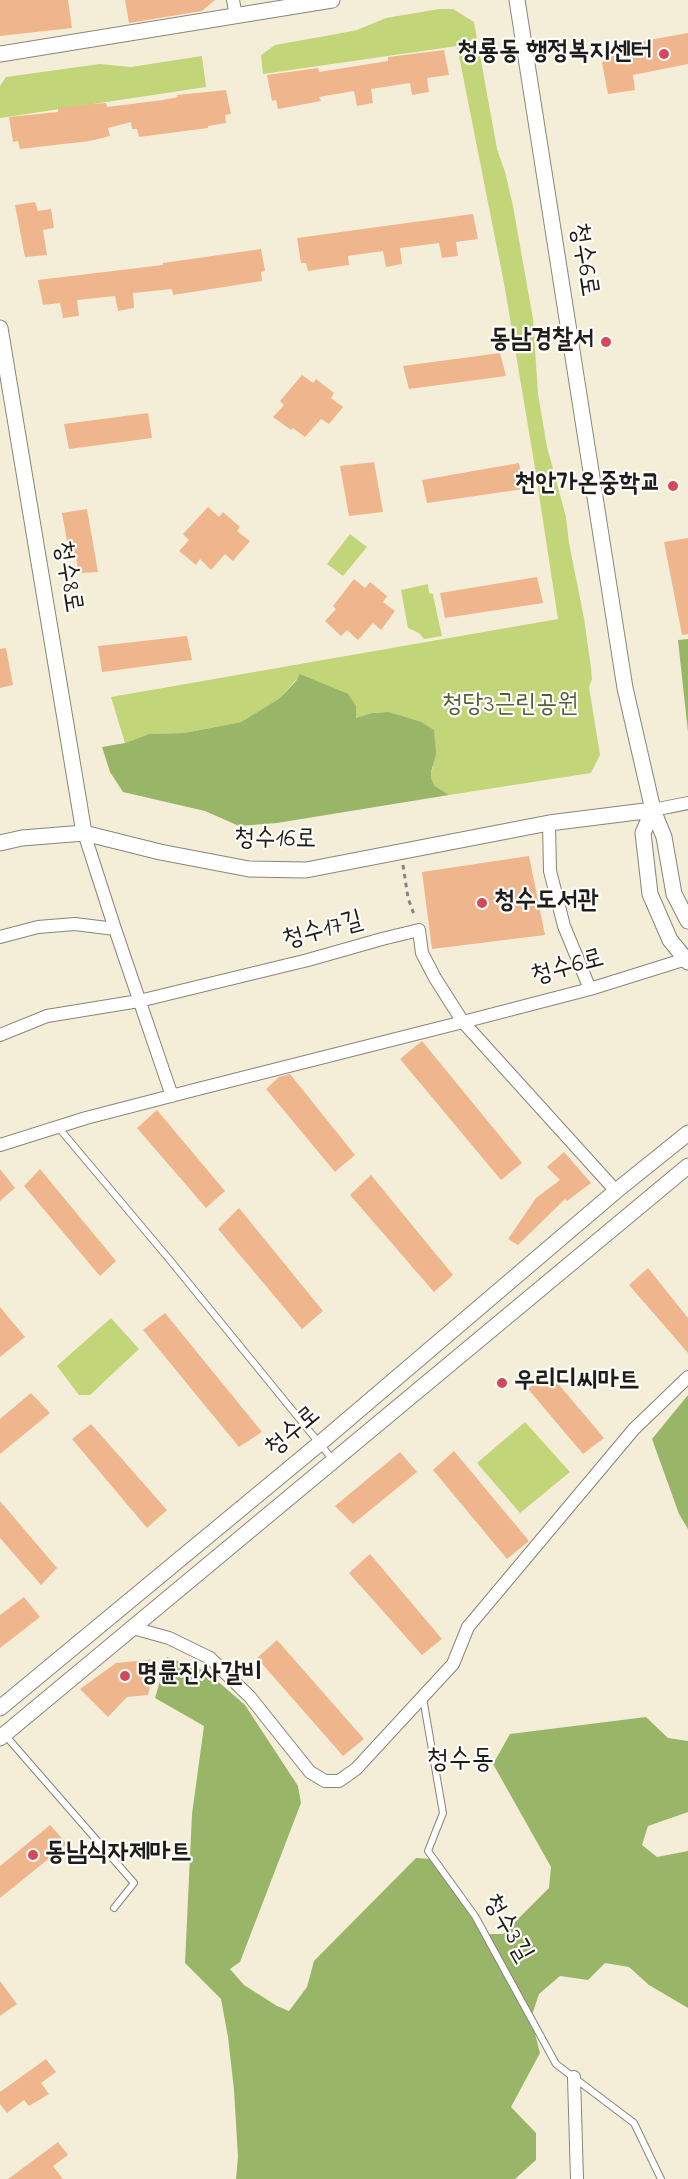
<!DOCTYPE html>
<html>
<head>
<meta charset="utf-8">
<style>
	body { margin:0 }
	canvas { display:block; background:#f4eed9 }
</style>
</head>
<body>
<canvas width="688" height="2179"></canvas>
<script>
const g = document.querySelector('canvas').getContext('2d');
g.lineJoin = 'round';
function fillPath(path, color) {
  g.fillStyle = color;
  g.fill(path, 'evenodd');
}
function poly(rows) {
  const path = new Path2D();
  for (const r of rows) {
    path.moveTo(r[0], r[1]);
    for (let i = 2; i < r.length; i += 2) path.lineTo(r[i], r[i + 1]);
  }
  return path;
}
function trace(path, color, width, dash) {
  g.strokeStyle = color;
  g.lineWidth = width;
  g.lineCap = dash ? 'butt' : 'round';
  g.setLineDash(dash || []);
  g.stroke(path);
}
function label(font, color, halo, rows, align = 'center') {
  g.font = font + ' "Indie Flower","Poor Story",sans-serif';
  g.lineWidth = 4.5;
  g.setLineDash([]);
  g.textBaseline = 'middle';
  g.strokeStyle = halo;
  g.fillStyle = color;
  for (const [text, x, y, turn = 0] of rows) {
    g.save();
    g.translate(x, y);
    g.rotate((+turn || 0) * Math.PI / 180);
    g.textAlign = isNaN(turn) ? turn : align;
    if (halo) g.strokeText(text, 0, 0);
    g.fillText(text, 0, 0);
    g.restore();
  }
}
const green = poly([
	[439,9,453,9,474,22,497,149,505,172,513,206,533,319,538,394,547,447,566,517,569,543,584,618,591,668,592,679,589,687,600,755,591,773,449,795,435,786,431,778,431,772,433,767,421,723,389,712,372,713,356,718,301,674,280,698,241,722,184,733,149,734,125,743,111,697,558,619,534,462,504,283,457,46,263,74,261,55,275,45,331,35,357,30,386,18],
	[202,56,206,87,0,118,0,86,6,77,100,64,131,67],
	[350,534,367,547,343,576,327,564],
	[428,584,429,593,433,594,434,600,442,636,424,639,419,633,408,628,401,590],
	[111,1318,139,1349,90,1395,79,1395,57,1366],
	[525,1422,570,1472,520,1513,477,1463]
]);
const forest = poly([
	[688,639,688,732,678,640],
	[300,674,348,694,356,706,356,718,372,713,389,712,421,722,434,730,436,754,431,772,431,778,435,786,449,795,277,823,239,826,205,811,123,792,110,772,102,747,125,743,149,734,184,733,241,722,280,698,296,681],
	[688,1395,688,1529,679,1514,652,1439],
	[167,1657,206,1671,245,1705,298,1786,301,1803,240,1962,230,1969,244,1985,277,2006,289,2011,307,1987,314,1961,416,1858,431,1859,483,1934,503,1934,549,1888,551,1867,493,1764,510,1734,646,1717,668,1738,688,1741,688,1812,648,1826,642,1845,657,1857,688,1851,688,2008,649,1985,629,1967,605,1963,588,1980,560,1976,539,1994,531,2018,540,2053,511,2107,536,2133,536,2160,515,2179,236,2179,238,2157,234,2090,228,2037,221,1999,185,1963,192,1814,204,1726,155,1698]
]);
const building = poly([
	[0,0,68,0,72,28,0,36],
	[125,0,215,0,202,11,129,23],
	[688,33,688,64,633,75,635,90,608,94,602,63,610,53,639,48,638,42],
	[444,50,449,75,427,78,429,92,412,95,410,83,371,89,373,103,357,106,354,91,319,97,321,101,278,109,276,100,272,101,267,75,318,68,319,72,388,61,388,57],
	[226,90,231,114,225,115,226,123,208,126,208,128,139,137,137,129,132,129,131,122,108,128,110,136,90,141,20,149,18,141,13,142,9,117,58,112,58,108,91,104,106,103,107,107,163,100,178,97,177,95],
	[35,202,38,211,51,209,54,228,43,230,47,255,25,257,15,205],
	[473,214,478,239,456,242,458,256,442,258,439,243,400,248,402,264,386,267,383,251,348,256,349,265,321,269,308,271,306,263,301,263,297,238],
	[261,249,265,271,261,272,262,281,173,295,172,289,133,293,134,308,118,311,115,296,77,300,79,316,63,318,60,303,43,305,38,280,163,265,163,263],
	[500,353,506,376,409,389,403,366],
	[302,375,313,383,316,379,334,393,331,398,343,407,329,424,321,419,305,437,293,428,291,430,273,417,284,405,280,401],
	[148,413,152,438,69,449,64,424],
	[374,462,383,512,349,516,340,466],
	[519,463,524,489,427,503,422,480],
	[208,507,219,517,223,512,240,527,237,531,250,541,233,561,225,554,211,570,200,559,196,565,179,551,189,540,183,534],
	[87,509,98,572,79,573,76,558,70,558,62,513],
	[688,538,688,634,682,635,664,542],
	[537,577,543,603,445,618,440,593],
	[354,579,365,588,370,582,387,596,383,602,395,611,381,630,373,623,358,640,347,630,341,636,325,621,336,609,333,606],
	[187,636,192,660,102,672,98,646],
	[6,648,13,685,0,688,0,649],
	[529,856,545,935,432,949,422,872],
	[422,1041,522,1163,501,1180,400,1059],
	[290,1074,355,1155,335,1172,266,1089,279,1077],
	[157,1110,225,1191,206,1208,137,1128],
	[564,1152,591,1183,567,1201,565,1199,518,1245,508,1239,536,1198,560,1180,547,1167],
	[0,1169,15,1188,0,1201],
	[40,1169,116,1261,100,1276,24,1186],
	[371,1175,453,1275,434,1292,350,1195],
	[239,1208,323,1311,302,1329,218,1229],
	[648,1268,688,1318,688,1353,629,1285],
	[0,1307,25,1337,0,1357],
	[165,1313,262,1432,239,1447,143,1330],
	[549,1373,604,1438,583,1454,528,1389],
	[31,1393,50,1413,0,1454,0,1419],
	[91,1424,167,1510,147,1528,72,1439],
	[454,1451,529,1541,507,1559,433,1470],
	[400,1452,417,1472,353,1524,335,1506],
	[0,1501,57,1568,41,1585,0,1538],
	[370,1554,442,1639,422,1655,349,1573],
	[24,1597,40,1617,0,1648,0,1615],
	[277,1640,364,1739,343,1756,257,1658],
	[156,1659,148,1695,127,1697,108,1717,80,1689,116,1663],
	[50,1825,67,1844,0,1898,0,1866],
	[0,1981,17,2004,0,2016],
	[46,2059,56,2072,41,2083,49,2094,29,2106,24,2100,7,2113,0,2104,0,2092],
	[58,2142,68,2155,53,2166,63,2179,8,2179]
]);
const path = poly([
	[403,865,408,898,415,917]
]);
const service = poly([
	[58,1127,169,1259,333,1460],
	[423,1698,443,1813,428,1851,475,1916,556,2064,634,2123,661,2179],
	[5,1735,134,1883,114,1908]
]);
const minor = poly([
	[233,0,236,16],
	[653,810,688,803],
	[549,823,550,871,564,926,590,989],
	[84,833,115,929,172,1096],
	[0,937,38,927,75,924,115,929],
	[0,1035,47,1016,139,1001,308,960,382,939,419,930,422,953,435,978,463,1022,590,989,686,959],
	[0,1145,86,1118,198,1089,463,1022,616,1191],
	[133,1628,169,1638,210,1658,250,1697,310,1772,325,1781,339,1781,356,1769,453,1664,468,1627,634,1429,688,1377],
	[574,2077,577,2179]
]);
const tertiary = poly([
	[517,0,625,688,653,810,664,837,674,894,688,921],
	[0,54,332,0],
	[0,328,84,833],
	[653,810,643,833,650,894,670,940,688,962],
	[0,843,22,838,84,833,160,852,249,869,306,870,549,823,653,810],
	[0,1708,319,1444,616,1191,688,1133],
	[0,1738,688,1166]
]);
const markers = [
	[664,54,6,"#d1495b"],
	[606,342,6,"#d1495b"],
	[673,486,6,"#d1495b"],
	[482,903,6,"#d1495b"],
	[502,1383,6,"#d1495b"],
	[125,1676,6,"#d1495b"],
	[33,1855,6,"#d1495b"]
];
const poiNames = [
	["청룡동 행정복지센터",652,54,"right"],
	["동남경찰서",594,342,"right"],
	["천안가온중학교",661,486,"right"],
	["청수도서관",494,903],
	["우리디씨마트",514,1383],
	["명륜진사갈비",137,1676],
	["동남식자제마트",45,1855]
];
const streetNames = [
	["청수6로",582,260,81],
	["청수8로",66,577,81],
	["청수16로",275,841,1],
	["청수17길",323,932,-15],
	["청수6로",568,969,-15],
	["청수로",294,1433,-40],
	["청수3길",506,1929,60]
];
const parkNames = [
	["청당3근린공원",510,707]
];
const quarterNames = [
	["청수동",460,1762]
];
fillPath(green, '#c2d578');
fillPath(forest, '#99b668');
fillPath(building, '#efb68d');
trace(service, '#88857a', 8);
trace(minor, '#88857a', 14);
trace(tertiary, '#88857a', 17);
trace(path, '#88857a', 3, [4.5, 4.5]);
trace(service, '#fff', 6);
trace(minor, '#fff', 12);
trace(tertiary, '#fff', 15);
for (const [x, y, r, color] of markers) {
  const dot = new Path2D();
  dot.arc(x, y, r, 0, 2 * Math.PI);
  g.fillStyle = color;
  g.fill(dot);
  trace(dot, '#fdfcf7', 2);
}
label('bold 26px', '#1c1c1c', '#fdfcf7', poiNames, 'left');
label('26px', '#1c1c1c', '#fdfcf7', streetNames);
label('26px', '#565d3c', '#fdfcf7', parkNames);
label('28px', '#1c1c1c', '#fdfcf7', quarterNames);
</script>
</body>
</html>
